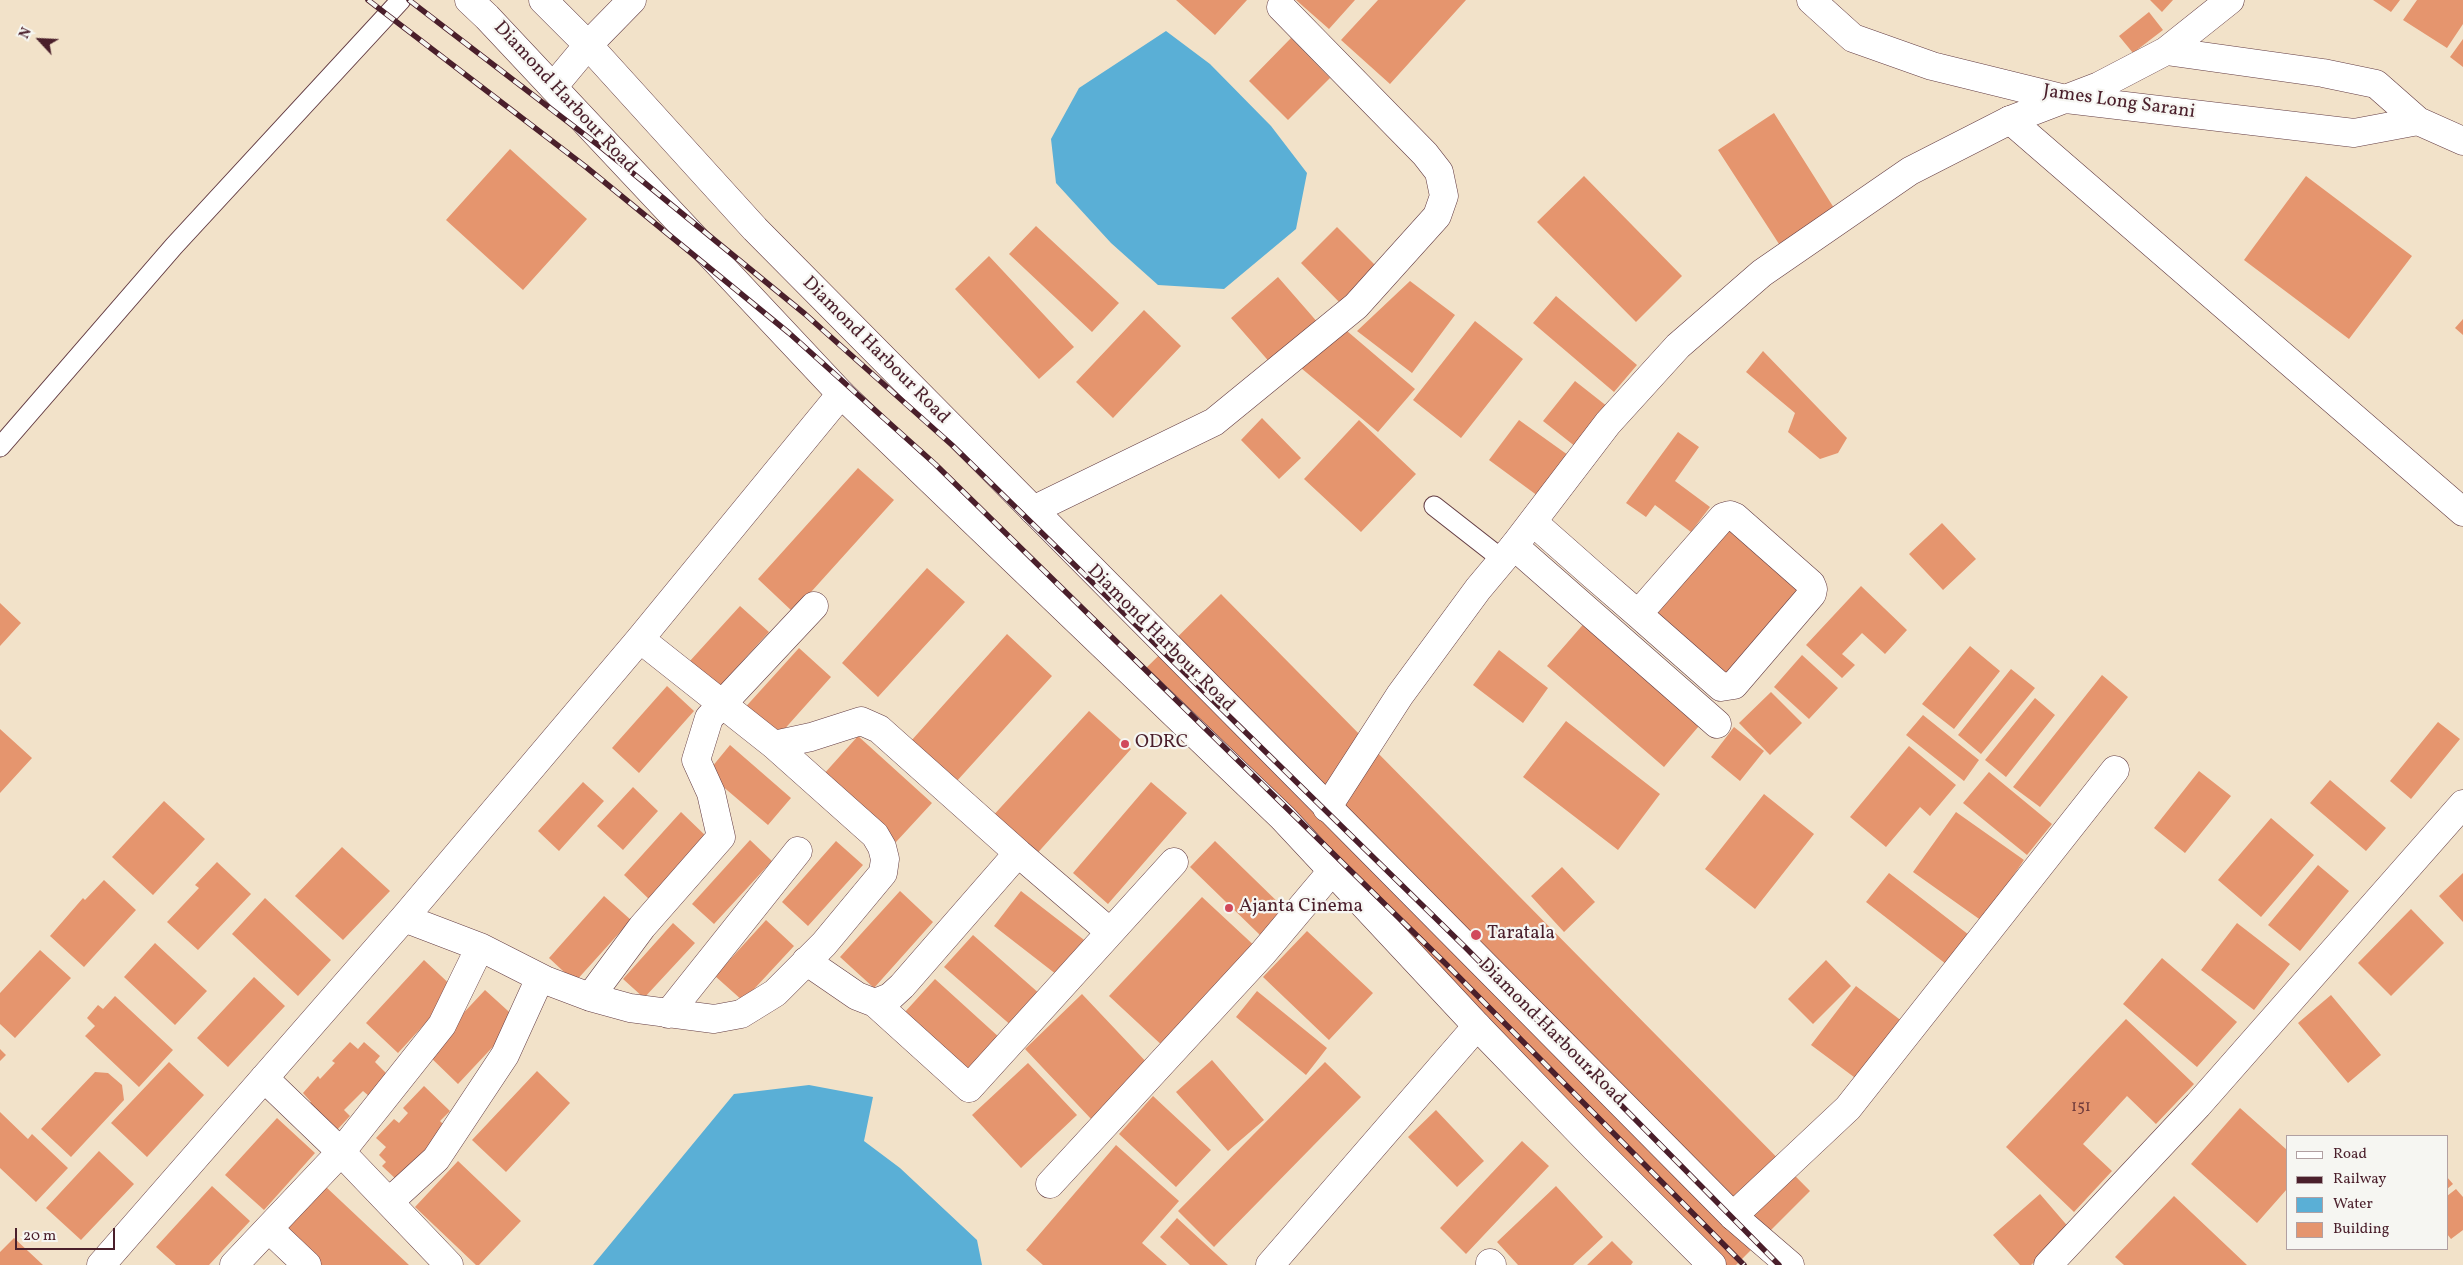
<!DOCTYPE html>
<html>
<head>
<meta charset="utf-8">
<style>
	body { margin:0 }
	#map { position:relative; width:2463px; height:1265px; overflow:hidden; background:#f2e2c9; font-family:Vollkorn,serif }
	canvas { display:block }
	.legend { position:absolute; left:2286px; top:1135px; width:162px; height:115px; box-sizing:border-box; background:#f6f6f2; border:1px solid #b1a0a2; margin:0; padding:6px 9px; list-style:none; font-size:15px; color:#4a1f2b }
	.legend li { display:flex; align-items:center; gap:10px; height:25px }
	.legend b { width:25px; border:1px solid #b1a0a2 }
	.north { position:absolute; left:15px; top:15px; width:50px; height:50px; -webkit-text-stroke:4px #f6f6f2; paint-order:stroke; rotate:295deg; font-size:14px; font-weight:700; line-height:20px; text-align:center; color:#4a1f2b }
	.north::after { content:''; display:block; margin:auto; width:18px; height:22px; background:#4a1f2b; clip-path:polygon(50% 0,100% 100%,50% 72%,0 100%) }
	.scale { position:absolute; left:15px; top:1228px; width:100px; height:22px; box-sizing:border-box; border:2px solid #4a1f2b; border-top:0; padding-left:6px; font-size:15px; line-height:18px; white-space:nowrap; color:#4a1f2b; -webkit-text-stroke:4px #f6f6f2; paint-order:stroke }
</style>
</head>
<body>
<div id="map">
<canvas width="2463" height="1265"></canvas>
<ul class="legend">
<li><b style="height:6px;background:#fff"></b>Road</li>
<li><b style="height:6px;background:#4a1f2b"></b>Railway</li>
<li><b style="height:14px;background:#5aafd6"></b>Water</li>
<li><b style="height:14px;background:#e5956e"></b>Building</li>
</ul>
<div class="north">N</div>
<div class="scale">20 m</div>
</div>
<script>
const g = document.querySelector('canvas').getContext('2d');
g.lineJoin = 'round';
function fillPath(path, color) {
  g.fillStyle = color;
  g.fill(path, 'evenodd');
}
function poly(rows) {
  const path = new Path2D();
  for (const r of rows) {
    path.moveTo(r[0], r[1]);
    for (let i = 2; i < r.length; i += 2) path.lineTo(r[i], r[i + 1]);
  }
  return path;
}
function trace(path, color, width, dash) {
  g.strokeStyle = color;
  g.lineWidth = width;
  g.lineCap = dash ? 'butt' : 'round';
  g.setLineDash(dash || []);
  g.stroke(path);
}
function label(font, color, halo, rows, align = 'center') {
  g.font = font + ' Vollkorn,serif';
  g.lineWidth = 4.5;
  g.setLineDash([]);
  g.textBaseline = 'middle';
  g.strokeStyle = halo;
  g.fillStyle = color;
  for (const [text, x, y, turn = 0] of rows) {
    g.save();
    g.translate(x, y);
    g.rotate((+turn || 0) * Math.PI / 180);
    g.textAlign = isNaN(turn) ? turn : align;
    if (halo) g.strokeText(text, 0, 0);
    g.fillText(text, 0, 0);
    g.restore();
  }
}
const water = poly([
	[1166,31,1210,64,1271,126,1307,173,1296,229,1224,289,1158,285,1111,243,1056,183,1051,139,1079,88],
	[809,1085,873,1097,864,1141,900,1168,977,1240,982,1265,593,1265,734,1094]
]);
const building = poly([
	[1176,0,1247,0,1215,35],
	[1296,0,1355,0,1329,29],
	[1378,0,1466,0,1390,84,1341,40],
	[2150,0,2173,0,2162,12],
	[2373,0,2400,0,2391,12],
	[2417,0,2463,0,2463,24,2447,48,2403,20],
	[2149,12,2163,30,2133,53,2119,36],
	[1291,38,1330,78,1288,120,1249,81],
	[2463,39,2463,67,2450,57],
	[1774,113,1834,208,1779,244,1718,150],
	[510,149,587,219,523,290,446,220],
	[1584,176,1682,276,1636,322,1537,222],
	[2306,176,2412,256,2349,339,2244,260],
	[1036,226,1119,303,1092,332,1009,254],
	[1337,227,1377,267,1341,304,1301,263],
	[989,256,1074,347,1039,379,955,289],
	[1278,277,1319,324,1272,365,1231,318],
	[1410,281,1455,315,1412,373,1357,331],
	[1556,296,1637,365,1614,392,1533,323],
	[1144,310,1181,346,1113,418,1076,382],
	[2463,319,2463,335,2455,328],
	[1475,321,1523,359,1461,438,1413,400],
	[1347,331,1415,389,1378,432,1301,368],
	[1763,351,1847,438,1838,453,1820,459,1788,432,1795,413,1746,372],
	[1575,381,1608,407,1576,447,1543,421],
	[1262,418,1301,458,1279,479,1241,440],
	[1359,420,1416,474,1361,532,1304,479],
	[1519,420,1568,455,1538,496,1489,460],
	[1678,432,1699,447,1675,481,1710,507,1691,532,1655,505,1646,517,1626,503],
	[858,468,894,500,793,612,758,579],
	[1727,519,1810,590,1731,682,1648,611],
	[1942,523,1976,559,1943,590,1909,554],
	[927,568,965,602,878,697,842,663],
	[1861,586,1907,630,1885,654,1862,633,1842,654,1855,665,1842,678,1806,645],
	[1221,594,1810,1191,1736,1265,1719,1265,1138,676],
	[0,603,21,623,0,646],
	[740,606,769,632,718,688,689,662],
	[1587,620,1704,720,1664,767,1547,666],
	[1007,634,1052,676,956,782,911,741],
	[1970,646,2000,671,1954,729,1922,704],
	[799,648,831,677,773,742,741,712],
	[1499,650,1548,688,1523,723,1473,685],
	[1802,655,1838,688,1809,719,1774,687],
	[2011,669,2035,688,1981,754,1958,735],
	[2102,675,2128,697,2040,807,2013,787],
	[667,686,694,711,639,773,612,748],
	[1771,692,1802,723,1770,755,1739,723],
	[2035,698,2055,715,2006,777,1985,760],
	[1089,711,1131,749,1033,858,990,819],
	[1923,715,1979,760,1964,781,1906,735],
	[1566,721,1660,794,1618,850,1523,777],
	[2438,722,2460,739,2411,799,2390,781],
	[1734,727,1764,751,1740,781,1711,757],
	[0,729,32,758,0,793],
	[858,736,932,803,896,842,823,775],
	[730,745,791,798,768,825,707,773],
	[1909,746,1956,785,1930,816,1920,807,1886,847,1850,817],
	[2199,771,2231,796,2185,853,2154,828],
	[1989,772,2052,824,2027,855,1963,803],
	[2330,780,2386,828,2366,851,2310,803],
	[583,782,604,801,559,851,538,831],
	[1151,782,1187,813,1108,904,1073,873],
	[633,787,658,811,623,850,597,826],
	[1764,794,1814,834,1755,909,1705,869],
	[164,801,205,839,153,895,112,857],
	[681,812,708,838,651,901,624,875],
	[1956,812,2024,860,1982,921,1913,872],
	[2271,818,2314,855,2261,917,2218,880],
	[750,840,772,861,714,924,692,904],
	[836,841,863,865,808,926,782,902],
	[1215,841,1285,909,1260,935,1190,867],
	[342,847,390,891,343,940,295,896],
	[217,862,251,894,198,950,167,922,199,888,195,885],
	[2318,865,2349,891,2300,951,2268,925],
	[1562,867,1595,902,1564,932,1531,896],
	[1889,873,1969,935,1946,964,1866,902],
	[2463,873,2463,922,2439,896],
	[104,880,136,910,84,967,50,936,83,898,85,900],
	[900,891,933,922,874,988,840,957],
	[1021,891,1088,943,1061,978,994,926],
	[604,896,631,920,575,982,549,958],
	[1202,897,1259,950,1166,1049,1109,996],
	[265,898,331,960,298,996,232,934],
	[2411,909,2444,943,2391,996,2358,963],
	[766,920,794,946,743,1001,715,976],
	[673,923,695,943,644,998,623,979],
	[2237,923,2290,964,2254,1010,2201,970],
	[1307,931,1373,993,1329,1040,1263,977],
	[973,935,1041,995,1013,1027,944,967],
	[155,943,207,991,175,1025,124,977],
	[40,950,71,978,15,1038,0,1024,0,993],
	[2162,958,2237,1022,2197,1067,2123,1004],
	[424,960,456,990,398,1053,366,1023],
	[1826,960,1851,986,1813,1024,1788,999],
	[254,977,285,1006,228,1067,197,1038],
	[935,979,1000,1038,969,1072,904,1013],
	[1856,986,1903,1022,1858,1080,1811,1045],
	[485,990,518,1020,458,1084,426,1053],
	[1257,991,1327,1048,1306,1075,1236,1017],
	[1082,994,1151,1067,1093,1121,1025,1049],
	[2331,995,2381,1055,2348,1083,2298,1023],
	[115,996,173,1050,139,1087,85,1036,95,1026,87,1018,98,1005,103,1009],
	[2126,1019,2194,1084,2156,1124,2127,1096,2083,1144,2112,1171,2074,1212,2006,1147],
	[350,1042,358,1049,364,1042,380,1056,375,1062,388,1075,369,1096,363,1091,344,1110,350,1116,335,1132,307,1105,311,1102,303,1093,318,1076,320,1079,335,1063,332,1061],
	[0,1049,6,1055,0,1061],
	[1212,1060,1264,1120,1228,1151,1176,1092],
	[169,1062,204,1095,147,1157,111,1123],
	[1325,1062,1361,1097,1214,1247,1178,1211],
	[1028,1063,1077,1115,1021,1168,972,1115],
	[537,1071,570,1103,506,1172,472,1140],
	[95,1072,108,1073,122,1085,124,1100,71,1157,41,1129],
	[424,1086,450,1111,440,1121,448,1129,399,1182,382,1166,386,1162,379,1155,386,1147,376,1138,394,1119,399,1123,408,1113,403,1108],
	[1153,1096,1211,1150,1176,1187,1119,1134],
	[2240,1108,2287,1150,2287,1189,2257,1223,2191,1164],
	[1436,1110,1484,1161,1457,1187,1408,1137],
	[0,1112,28,1139,32,1134,68,1168,36,1202,0,1168],
	[277,1118,315,1153,264,1210,225,1175],
	[1522,1141,1549,1166,1466,1254,1440,1228],
	[1116,1145,1179,1201,1142,1243,1167,1265,1043,1265,1026,1250],
	[99,1151,134,1184,81,1240,46,1208],
	[458,1161,521,1221,479,1265,476,1265,415,1207],
	[2447,1177,2453,1184,2447,1189],
	[212,1186,250,1221,209,1265,176,1265,156,1247],
	[1556,1186,1603,1237,1573,1265,1518,1265,1497,1242],
	[326,1187,409,1265,322,1265,285,1230],
	[2456,1189,2463,1197,2463,1230,2451,1239,2447,1234,2447,1196],
	[2040,1194,2071,1230,2031,1265,2020,1265,1993,1235],
	[2174,1196,2247,1265,2124,1265,2115,1257],
	[1177,1218,1228,1265,1190,1265,1160,1237],
	[14,1238,43,1265,0,1265,0,1252],
	[1612,1241,1633,1262,1631,1265,1587,1265]
]);
const lane = poly([
	[0,447,174,246,401,0],
	[1434,506,1503,560]
]);
const street = poly([
	[2010,120,2463,512],
	[1033,510,1214,422,1356,306,1437,216,1444,196,1439,172,1425,154,1281,7],
	[1533,522,1567,552,1593,575,1638,614,1721,687,1734,685,1812,594,1813,589,1811,584,1735,517,1730,515,1723,517,1638,614],
	[1514,546,1717,724],
	[774,745,811,737,861,721,879,729,1018,853,902,986,890,997,875,1003,857,996,806,961],
	[1018,853,1110,932],
	[404,918,480,947,545,980,590,997,630,1008,714,1019,741,1014,775,993,824,944,883,873,885,859,882,847,875,835,774,745,640,639],
	[590,997,642,927,721,837,711,793,696,760,709,718,814,606],
	[875,1003,969,1088,1174,862],
	[668,1014,798,851],
	[264,1078,341,1152,449,1265],
	[1050,1184,1263,953,1332,871],
	[389,1202,436,1159,505,1055,540,978],
	[1733,1216,1848,1108,2115,770],
	[269,1229,307,1265],
	[1490,1263,1492,1265],
	[101,1265,404,918,640,639,841,394],
	[234,1265,341,1152,442,1025,480,947],
	[1270,1265,1477,1026],
	[2048,1265,2198,1105,2463,804]
]);
const secondary = poly([
	[1811,0,1853,38,1932,66,2066,99,2354,133,2418,121],
	[2166,51,2323,73,2376,84,2418,121,2463,141],
	[553,87,588,45,632,0],
	[1327,808,1400,695,1478,589,1514,546,1608,423,1678,346,1762,273,1910,171,2010,120,2099,86,2166,51,2230,0]
]);
const highway = poly([
	[469,0,487,17,841,394,1283,818,1477,1026,1595,1148,1712,1265],
	[543,0,588,45,755,229,1733,1216,1790,1265]
]);
const rail = poly([
	[368,0,586,167,789,333,935,464,1447,965,1744,1265],
	[409,0,602,148,805,314,952,445,1465,947,1779,1265]
]);
const markers = [
	[1125,744,5,"#d1495b"],
	[1229,908,5,"#d1495b"],
	[1476,935,6,"#d1495b"]
];
const numberNames = [
	["151",2081,1108]
];
const streetNames = [
	["Diamond Harbour Road",564,98,47],
	["James Long Sarani",2119,103,8],
	["Diamond Harbour Road",875,351,45],
	["Diamond Harbour Road",1160,639,45],
	["Diamond Harbour Road",1551,1033,45]
];
const poiNames = [
	["ODRC",1135,744],
	["Ajanta Cinema",1239,908],
	["Taratala",1487,935]
];
fillPath(water, '#5aafd6');
fillPath(building, '#e5956e');
trace(lane, '#633c43', 21);
trace(street, '#633c43', 29);
trace(secondary, '#633c43', 29);
trace(highway, '#633c43', 29);
trace(lane, '#fff', 19);
trace(street, '#fff', 28);
trace(secondary, '#fff', 28);
trace(highway, '#fff', 28);
trace(rail, '#4a1f2b', 5.5);
trace(rail, '#f6f6f2', 4, [11]);
for (const [x, y, r, color] of markers) {
  const dot = new Path2D();
  dot.arc(x, y, r, 0, 2 * Math.PI);
  g.fillStyle = color;
  g.fill(dot);
  trace(dot, '#f6f6f2', 2);
}
label('16px', '#713c3c', null, numberNames);
label('19px', '#4a1f2b', '#f6f6f2', streetNames);
label('19px', '#4a1f2b', '#f6f6f2', poiNames, 'left');
</script>
</body>
</html>
